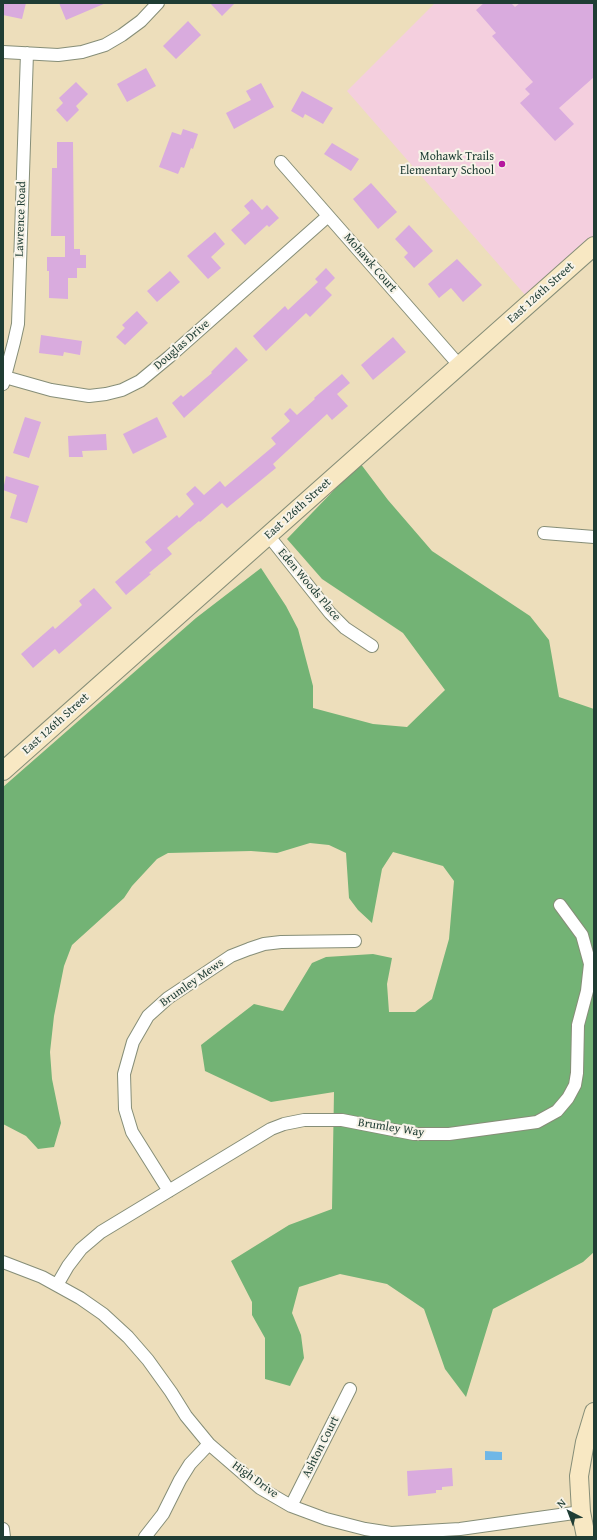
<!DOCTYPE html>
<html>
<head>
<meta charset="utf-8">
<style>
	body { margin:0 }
	#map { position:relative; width:597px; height:1540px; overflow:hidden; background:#eddebb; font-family:"Gentium Book Plus",serif }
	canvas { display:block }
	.frame { position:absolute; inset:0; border:4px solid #1f3d34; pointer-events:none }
	.north { position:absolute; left:549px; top:1492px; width:40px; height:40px; -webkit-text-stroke:3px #f7f3e8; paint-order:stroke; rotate:318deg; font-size:11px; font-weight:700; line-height:16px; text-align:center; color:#1f3d34 }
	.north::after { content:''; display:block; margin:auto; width:14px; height:18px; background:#1f3d34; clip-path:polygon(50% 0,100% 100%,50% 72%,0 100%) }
</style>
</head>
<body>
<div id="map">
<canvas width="597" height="1540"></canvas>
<div class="frame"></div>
<div class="north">N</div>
</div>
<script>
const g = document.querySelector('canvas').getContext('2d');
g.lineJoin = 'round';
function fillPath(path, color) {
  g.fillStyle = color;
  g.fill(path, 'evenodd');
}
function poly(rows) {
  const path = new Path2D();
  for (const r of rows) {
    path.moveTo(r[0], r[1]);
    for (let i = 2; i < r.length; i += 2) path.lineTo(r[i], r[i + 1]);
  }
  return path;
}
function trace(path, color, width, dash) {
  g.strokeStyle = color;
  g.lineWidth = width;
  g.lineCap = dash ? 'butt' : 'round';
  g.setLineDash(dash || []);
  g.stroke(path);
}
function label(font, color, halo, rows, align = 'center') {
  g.font = font + ' "Gentium Book Plus",serif';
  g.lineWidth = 4;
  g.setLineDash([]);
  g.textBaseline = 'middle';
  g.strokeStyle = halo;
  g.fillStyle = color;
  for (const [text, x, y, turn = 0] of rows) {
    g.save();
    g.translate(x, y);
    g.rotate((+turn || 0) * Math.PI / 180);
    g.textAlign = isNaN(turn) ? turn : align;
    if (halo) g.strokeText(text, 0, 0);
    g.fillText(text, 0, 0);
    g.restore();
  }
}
const built = poly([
	[435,3,594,3,594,236,526,296,347,91]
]);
const forest = poly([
	[360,463,388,500,432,551,530,616,549,640,559,697,594,709,594,1252,583,1262,493,1309,466,1397,445,1369,424,1309,387,1284,340,1274,299,1287,292,1313,301,1335,304,1358,290,1386,265,1379,265,1338,252,1315,252,1302,231,1261,289,1225,332,1209,334,1092,271,1102,205,1071,201,1045,254,1004,283,1011,312,963,326,957,373,954,392,958,387,984,389,1012,415,1012,432,999,449,939,454,881,443,866,393,852,382,869,372,923,358,910,349,898,346,853,329,845,310,843,277,853,251,851,168,853,157,859,132,886,124,898,72,945,64,966,54,1016,50,1052,52,1079,61,1123,54,1147,38,1149,26,1136,3,1124,3,787,196,618,261,568,286,606,298,629,313,686,313,708,373,724,407,727,445,690,403,633,322,579,287,539]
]);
const water = poly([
	[485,1451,502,1452,502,1460,485,1460]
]);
const building = poly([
	[3,3,26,3,22,19,3,15],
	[59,3,106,3,66,20],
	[210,3,235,3,222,16],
	[484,3,511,3,515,7,520,3,594,3,594,77,559,108,574,124,555,141,520,103,530,94,525,89,533,82,492,36,496,33,476,10],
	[188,21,201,35,176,59,163,46],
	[146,68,156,86,127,102,117,84],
	[76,82,88,94,76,106,79,110,67,122,56,110,63,103,59,98],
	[261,83,274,107,234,129,226,113,251,100,246,91],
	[302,91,333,108,323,124,305,114,303,118,291,111],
	[183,129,198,134,193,149,191,148,184,168,181,167,178,174,159,167,172,132,181,135],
	[57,142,73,142,74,249,80,249,80,255,86,255,86,268,77,268,77,278,68,278,68,299,49,298,49,271,47,271,47,257,65,257,65,236,51,236,52,168,57,168],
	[332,143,359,159,351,171,324,154],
	[371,183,397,212,378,229,353,199],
	[252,199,262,210,267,205,279,218,269,227,267,225,245,245,231,230,250,213,244,206],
	[409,225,433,251,414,268,404,257,408,253,395,239],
	[215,232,225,244,211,257,221,268,208,279,187,256],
	[457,259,482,285,463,302,451,288,439,298,428,284],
	[326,268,335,278,325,288,332,295,310,317,306,313,266,351,253,336,285,306,288,310,318,282,315,279],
	[170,271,180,282,157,302,147,291],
	[137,311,148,323,125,345,116,337,125,328,122,325],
	[41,335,82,341,80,355,64,352,63,356,39,353],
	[393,337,406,352,373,380,361,365],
	[236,347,248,360,184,418,172,403,181,395,183,397,212,373,211,372],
	[342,374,350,383,337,394,348,406,332,420,327,414,273,464,276,468,227,508,222,503,200,522,199,521,167,548,172,554,149,573,151,574,126,595,115,582,152,550,145,542,177,515,179,518,194,504,186,494,195,486,204,495,220,481,225,487,276,444,271,438,290,421,284,414,290,408,297,415,315,399,314,398],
	[25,417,41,422,29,458,13,453],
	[157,417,167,437,133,454,123,434],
	[106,434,107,450,82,451,83,457,69,457,68,436],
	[6,476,39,486,27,523,10,518,17,495,3,490],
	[94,588,112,608,59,654,55,649,33,668,21,654,53,626,55,629,82,605,79,601],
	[452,1468,453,1486,442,1487,442,1490,436,1490,436,1493,408,1496,407,1471]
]);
const street = poly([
	[3,52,58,55,82,52,105,45,122,35,141,21,158,3],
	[281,162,459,365],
	[5,377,51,390,89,396,106,394,122,390,140,381,169,357,328,216],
	[3,384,14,342,18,324,27,53],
	[544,533,594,537],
	[268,535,330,613,345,628,372,646],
	[169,1191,132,1132,125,1109,124,1074,133,1042,148,1016,168,998,231,956,249,949,264,944,281,942,355,941],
	[3,1262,42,1277,80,1298,103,1314,128,1337,148,1360,171,1392,186,1416,209,1444,260,1488,291,1506,326,1519,365,1529,391,1533,460,1529,581,1512],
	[57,1285,68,1266,81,1249,101,1232,271,1129,284,1124,304,1120,342,1120,414,1134,449,1134,537,1122,557,1111,568,1098,575,1085,577,1073,578,1025,587,991,590,964,582,935,560,905],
	[291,1506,350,1389],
	[3,1529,4,1537],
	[145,1537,163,1514,180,1480,190,1464,209,1444]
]);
const secondary = poly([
	[3,771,594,246],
	[586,1537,581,1512,579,1476,585,1442,594,1412]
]);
const markers = [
	[502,164,4,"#b5179e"]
];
const poiNames = [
	["Mohawk Trails",494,157],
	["Elementary School",494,171]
];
const streetNames = [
	["Lawrence Road",21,219,-88],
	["Mohawk Court",370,263,49],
	["East 126th Street",541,293,-42],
	["Douglas Drive",182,345,-41],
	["East 126th Street",298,509,-42],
	["Eden Woods Place",309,585,50],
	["East 126th Street",56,724,-42],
	["Brumley Mews",192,983,-35],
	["Brumley Way",391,1128,9],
	["Ashton Court",321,1447,-63],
	["High Drive",255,1480,36]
];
fillPath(built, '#f4cfde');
fillPath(forest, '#73b375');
fillPath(water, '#6fb7e7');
fillPath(building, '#d9abde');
trace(street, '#868e78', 14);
trace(secondary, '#868e78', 20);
trace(street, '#fff', 12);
trace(secondary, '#f8e8c3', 18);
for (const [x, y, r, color] of markers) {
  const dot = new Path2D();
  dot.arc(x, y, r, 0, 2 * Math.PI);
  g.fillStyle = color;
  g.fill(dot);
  trace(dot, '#f7f3e8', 1.5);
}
label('12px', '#1f3d34', '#f7f3e8', poiNames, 'right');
label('12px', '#1f3d34', '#f7f3e8', streetNames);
</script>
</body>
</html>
